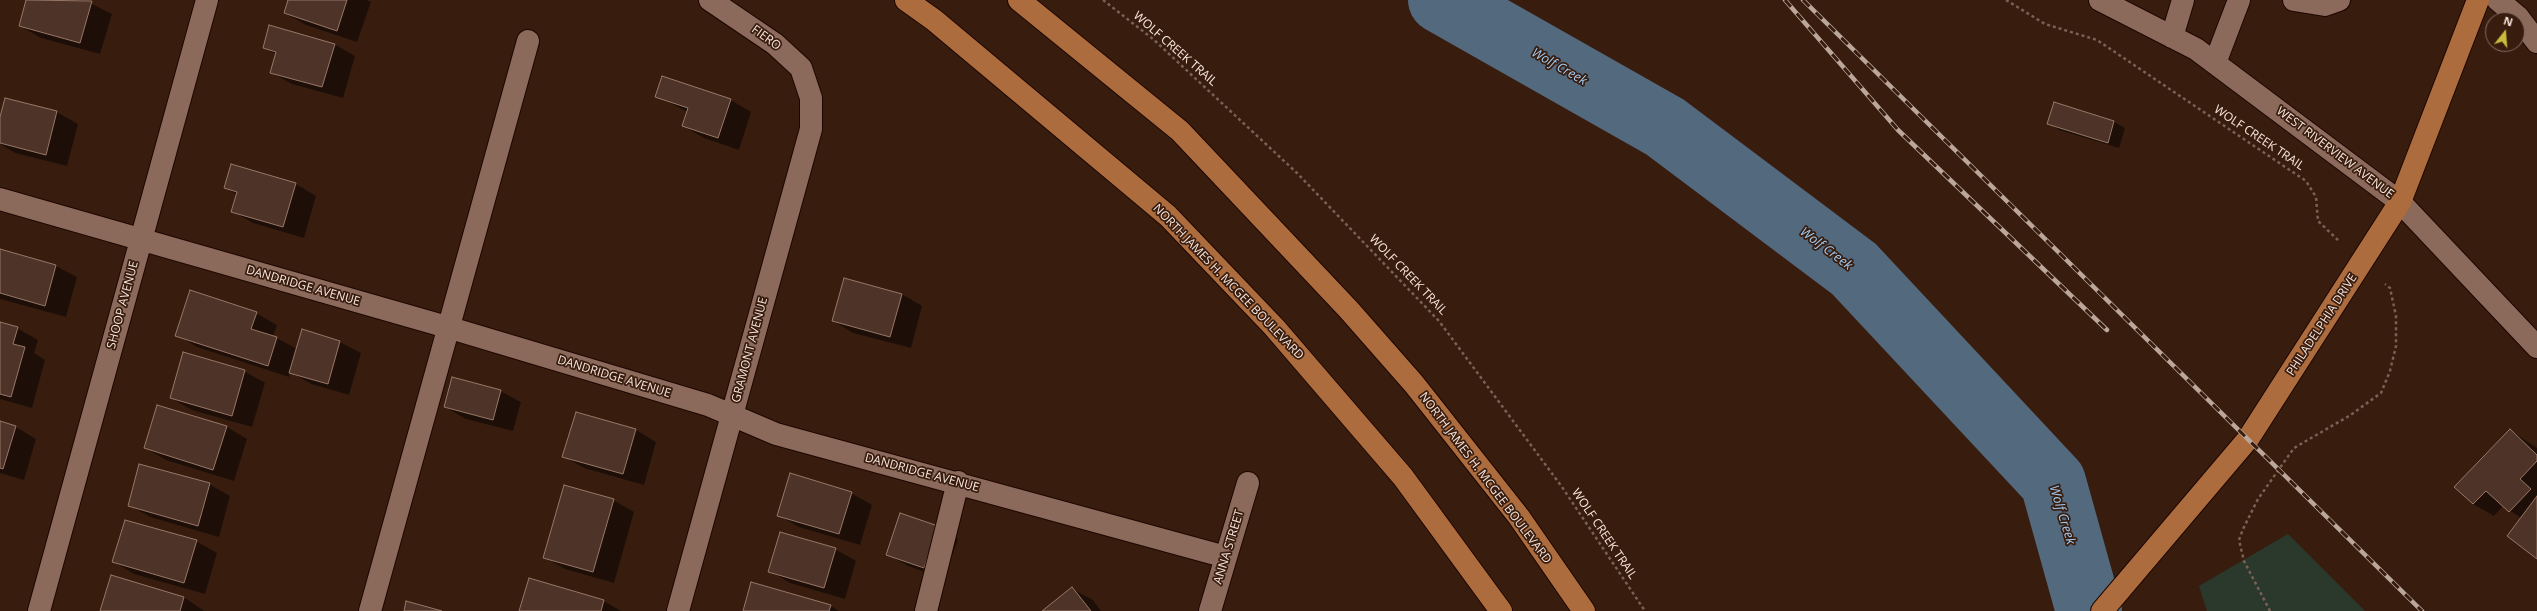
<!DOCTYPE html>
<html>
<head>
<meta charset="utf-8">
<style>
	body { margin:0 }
	#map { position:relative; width:2537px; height:611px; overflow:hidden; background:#381d0f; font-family:"Open Sans",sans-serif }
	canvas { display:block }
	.north { position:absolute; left:2485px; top:12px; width:40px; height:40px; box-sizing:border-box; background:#381d0f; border:1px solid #856d61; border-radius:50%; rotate:17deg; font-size:11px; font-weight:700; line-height:16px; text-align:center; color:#f8e5dc }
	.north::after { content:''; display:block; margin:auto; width:14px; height:18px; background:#c9bb3a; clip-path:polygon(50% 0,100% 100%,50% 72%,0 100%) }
</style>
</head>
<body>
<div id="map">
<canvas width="2537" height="611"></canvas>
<div class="north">N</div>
</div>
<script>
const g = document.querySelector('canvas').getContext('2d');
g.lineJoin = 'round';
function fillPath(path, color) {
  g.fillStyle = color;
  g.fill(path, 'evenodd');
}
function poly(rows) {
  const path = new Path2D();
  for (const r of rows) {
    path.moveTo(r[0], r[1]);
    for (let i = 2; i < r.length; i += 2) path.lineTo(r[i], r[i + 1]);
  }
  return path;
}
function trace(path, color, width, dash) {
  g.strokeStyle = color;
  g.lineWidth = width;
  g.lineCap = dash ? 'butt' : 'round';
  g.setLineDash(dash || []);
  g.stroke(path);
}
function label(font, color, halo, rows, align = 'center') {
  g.font = font + ' "Open Sans",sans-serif';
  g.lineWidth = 3.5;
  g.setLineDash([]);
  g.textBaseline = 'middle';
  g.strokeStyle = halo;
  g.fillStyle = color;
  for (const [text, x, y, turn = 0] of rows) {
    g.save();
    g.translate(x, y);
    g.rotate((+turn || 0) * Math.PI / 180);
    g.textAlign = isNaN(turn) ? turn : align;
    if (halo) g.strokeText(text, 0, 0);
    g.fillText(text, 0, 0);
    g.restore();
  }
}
const green = poly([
	[2288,534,2365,611,2207,611,2199,586]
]);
const shadow = poly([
	[27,0,84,0,112,14,100,54,41,38,20,26],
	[289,0,367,0,371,2,357,42,306,25,285,13],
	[334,44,355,56,343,98,292,84,272,73,277,55,264,48],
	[662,77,731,100,751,112,739,150,704,138,683,126,688,112,656,96],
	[6,99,57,112,78,124,67,166,15,153,0,144,0,121],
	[2055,103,2114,122,2125,128,2119,148,2059,130,2049,123],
	[296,184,316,196,304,238,253,223,232,211,237,195,226,188],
	[0,250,56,266,77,277,66,317,0,299],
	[902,294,922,306,911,348,853,333,833,321],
	[256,313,277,325,273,336,297,349,303,331,340,342,361,353,349,395,311,384,290,372,289,377,197,347,177,335],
	[0,323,17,328,38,340,34,353,45,360,32,408,0,399],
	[244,371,265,383,252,427,192,410,171,398],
	[500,391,521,402,513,431,466,419,445,407],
	[576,413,636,430,656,442,644,485,584,468,563,456],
	[0,422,16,427,36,439,24,480,0,473],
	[227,427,247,439,234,481,166,460,145,448],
	[2510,430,2537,448,2537,558,2521,518,2503,506,2494,516,2473,504],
	[209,484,230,496,219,537,150,517,129,505],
	[851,493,872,505,860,545,799,527,778,515],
	[613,500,634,512,614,583,565,569,544,557],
	[937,527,958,539,944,579,908,566,887,554],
	[196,541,217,553,205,594,134,574,114,562],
	[835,549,856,561,845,599,790,583,770,571],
	[111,577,184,597,204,611,101,611],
	[1072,589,1093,600,1101,611,1043,611],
	[604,601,621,611,520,611],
	[831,606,839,611,744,611]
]);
const river = poly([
	[1441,0,1665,127,1854,269,2053,482,2089,611]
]);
const building = poly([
	[26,0,92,1,80,43,19,26,26,0],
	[288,0,347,0,337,31,284,13,288,0],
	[269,25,335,44,322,87,270,73,276,52,263,48,269,25],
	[662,76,731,99,718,138,682,126,688,108,655,97,662,76],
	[5,98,57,111,46,155,0,143,0,117,5,98],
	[2054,102,2114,121,2108,143,2047,124,2054,102],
	[231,164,296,183,283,227,231,212,237,192,224,188,231,164],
	[0,249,56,265,45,306,0,293,0,249],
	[844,278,902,294,890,337,832,321,844,278],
	[190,290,257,312,251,329,277,337,268,366,175,336,190,290],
	[0,322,18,327,13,344,25,347,11,397,0,394,0,322],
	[302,329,340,341,328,384,289,373,302,329],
	[183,352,245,370,232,416,170,398,183,352],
	[452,377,501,390,493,420,444,407,452,377],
	[157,405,227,426,213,470,144,448,157,405],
	[576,412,636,429,623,474,562,457,576,412],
	[0,421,16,426,3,469,0,468,0,421],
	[2510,429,2537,455,2537,461,2520,479,2531,489,2509,512,2486,491,2473,504,2454,487,2510,429],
	[139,464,210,483,198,526,128,506,139,464],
	[790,473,852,492,839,534,777,516,790,473],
	[564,485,614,499,593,572,543,558,564,485],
	[2537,496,2537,559,2507,536,2537,496],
	[900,513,938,526,924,568,886,555,900,513],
	[125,520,197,540,184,583,112,562,125,520],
	[780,532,836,548,824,588,768,572,780,532],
	[111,575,184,597,180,611,100,611,111,575],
	[529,578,604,600,601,611,519,611,529,578],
	[751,582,831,605,829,611,743,611,751,582],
	[1072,587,1091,611,1042,611,1072,587],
	[406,601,442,611,404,611,406,601]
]);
const path = poly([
	[1103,0,1153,39,1297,173,1439,321,1562,487,1645,611],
	[2006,0,2045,24,2097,40,2306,181,2316,197,2318,221,2339,241],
	[2270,611,2244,561,2239,540,2243,529,2258,499,2294,448,2349,416,2381,393,2390,371,2396,346,2396,316,2390,288,2385,284]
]);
const minor = poly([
	[2100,0,2196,49,2400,202,2537,347],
	[2294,0,2325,5,2339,0],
	[2498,0,2518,17,2537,42],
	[2172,37,2183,0],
	[2215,63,2239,0],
	[0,199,447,327,708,405,776,434,1226,557],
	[39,611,207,0],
	[370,611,528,41],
	[678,611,811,129,811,98,801,68,775,44,710,0],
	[926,611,958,482],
	[1210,611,1248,483]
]);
const major = poly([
	[906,0,934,20,1168,216,1274,327,1403,477,1501,611],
	[1019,0,1180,131,1349,310,1414,384,1519,517,1584,611],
	[2102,611,2248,439,2400,202,2478,0]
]);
const rail = poly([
	[1785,0,1898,130,2107,330],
	[1803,0,2422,611]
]);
const streetNames = [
	["FIERO",766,38,36],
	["WOLF CREEK TRAIL",1175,49,41],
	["WOLF CREEK TRAIL",2259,138,34],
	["WEST RIVERVIEW AVENUE",2335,153,37],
	["WOLF CREEK TRAIL",1408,275,46],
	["NORTH JAMES H. MCGEE BOULEVARD",1228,282,46],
	["DANDRIDGE AVENUE",303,286,16],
	["SHOOP AVENUE",123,305,-75],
	["PHILADELPHIA DRIVE",2322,325,-57],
	["GRAMONT AVENUE",750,350,-75],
	["DANDRIDGE AVENUE",614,377,17],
	["DANDRIDGE AVENUE",922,473,15],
	["NORTH JAMES H. MCGEE BOULEVARD",1485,478,53],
	["WOLF CREEK TRAIL",1604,534,56],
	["ANNA STREET",1229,547,-73]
];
const waterNames = [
	["Wolf Creek",1559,67,30],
	["Wolf Creek",1826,249,37],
	["Wolf Creek",2062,515,73]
];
fillPath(green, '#2a392c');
fillPath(shadow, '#0007');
trace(river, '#53697e', 66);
fillPath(building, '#4e3428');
trace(building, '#987767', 1);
trace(minor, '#1e0600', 24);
trace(major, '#1e0600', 24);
trace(path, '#796155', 2.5, [3, 3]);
trace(minor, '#8b6a5b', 22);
trace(major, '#ad6c3e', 22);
trace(rail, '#bba69b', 4.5);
trace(rail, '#381d0f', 3, [9]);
label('12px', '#f8e5dc', '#381d0f', streetNames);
label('italic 13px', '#a1ccf4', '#381d0f', waterNames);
</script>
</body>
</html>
